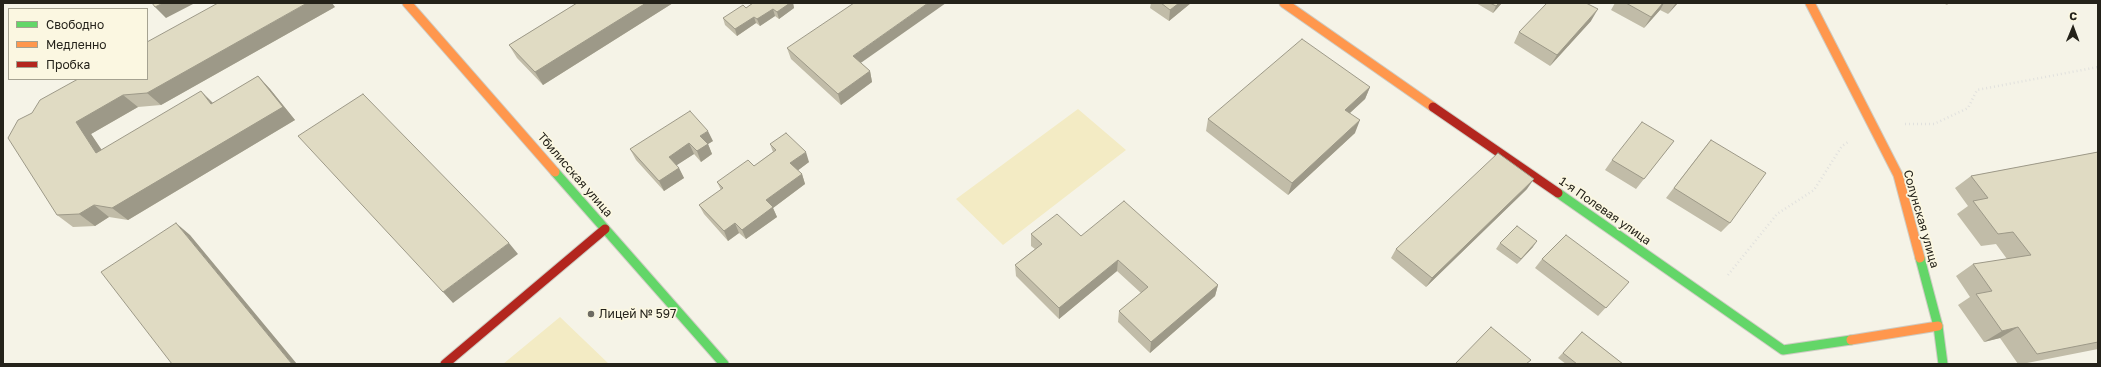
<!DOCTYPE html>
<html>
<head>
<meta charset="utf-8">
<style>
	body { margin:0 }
	#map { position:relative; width:2101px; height:367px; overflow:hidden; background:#f5f3e7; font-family:"Golos Text",sans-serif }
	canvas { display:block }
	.frame { position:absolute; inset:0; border:4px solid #24221a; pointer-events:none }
	.legend { position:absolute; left:8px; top:8px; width:140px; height:72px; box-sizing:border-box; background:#fbf7e1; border:1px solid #a5a291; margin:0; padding:5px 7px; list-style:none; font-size:12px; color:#24221a }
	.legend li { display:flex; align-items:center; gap:8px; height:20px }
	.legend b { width:20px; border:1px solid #a5a291 }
	.north { position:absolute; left:2053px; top:8px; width:40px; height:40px; -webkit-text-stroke:3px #fbf7e1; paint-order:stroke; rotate:1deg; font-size:11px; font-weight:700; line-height:16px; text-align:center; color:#24221a }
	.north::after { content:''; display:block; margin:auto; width:14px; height:18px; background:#24221a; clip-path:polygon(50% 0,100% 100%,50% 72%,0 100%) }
</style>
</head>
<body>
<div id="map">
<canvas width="2101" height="367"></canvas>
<div class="frame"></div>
<ul class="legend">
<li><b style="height:5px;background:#63d668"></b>Свободно</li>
<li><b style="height:5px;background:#ff974d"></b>Медленно</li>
<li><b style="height:5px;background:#b3261e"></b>Пробка</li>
</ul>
<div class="north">С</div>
</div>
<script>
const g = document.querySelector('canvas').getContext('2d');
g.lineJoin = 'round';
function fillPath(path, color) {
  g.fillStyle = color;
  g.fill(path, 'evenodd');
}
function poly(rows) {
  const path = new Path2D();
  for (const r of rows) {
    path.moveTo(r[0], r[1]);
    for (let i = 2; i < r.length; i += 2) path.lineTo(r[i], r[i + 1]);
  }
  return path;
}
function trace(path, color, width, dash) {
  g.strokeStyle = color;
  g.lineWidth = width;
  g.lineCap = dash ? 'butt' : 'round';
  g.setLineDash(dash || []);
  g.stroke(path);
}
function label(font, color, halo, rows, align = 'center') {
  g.font = font + ' "Golos Text",sans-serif';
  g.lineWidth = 3.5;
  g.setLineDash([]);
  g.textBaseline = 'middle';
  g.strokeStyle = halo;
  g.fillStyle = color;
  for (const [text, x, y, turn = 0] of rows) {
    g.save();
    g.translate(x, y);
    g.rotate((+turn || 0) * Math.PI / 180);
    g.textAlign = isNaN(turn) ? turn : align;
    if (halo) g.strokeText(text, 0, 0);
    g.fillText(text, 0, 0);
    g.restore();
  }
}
const green = poly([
	[1078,109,1126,150,1003,245,956,199],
	[560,317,609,364,503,364]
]);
const path = poly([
	[1905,124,1934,124,1968,108,1977,90,2098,67],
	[1728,275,1777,214,1814,190,1842,146,1848,142]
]);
const fast = poly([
	[555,172,724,364],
	[1558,193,1783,350,1851,340],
	[1920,258,1938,326,1943,364]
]);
const slow = poly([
	[407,3,555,172],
	[1284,3,1433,107],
	[1810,3,1898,175,1920,258],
	[1851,340,1938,326]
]);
const jam = poly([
	[1433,107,1558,193],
	[445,364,605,229]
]);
const wall = poly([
	[577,3,673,3,543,85,517,58,509,45],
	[753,3,793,3,794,8,779,19,775,16,760,26,756,23,737,36,725,25,723,18,746,8],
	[1151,3,1191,3,1169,21,1150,8],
	[1476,3,1502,3,1493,13],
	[1615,3,1678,3,1668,14,1660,10,1644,28,1611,10],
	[1943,3,1949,3,1947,5],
	[335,7,161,105,138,107,91,134,101,150,213,103,258,76,270,89,295,120,128,220,109,217,95,226,73,227,57,215,32,113],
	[1591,21,1550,66,1514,43,1519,32],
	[787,48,861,63,870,71,872,82,841,105,791,59],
	[1370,87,1365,99,1350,113,1355,133,1288,195,1206,131,1208,119],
	[1711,140,1730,223,1721,232,1666,198,1702,151],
	[713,141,708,144,712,154,701,162,694,154,676,165,679,168,684,178,664,191,636,160,630,149],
	[1674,141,1636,189,1605,170,1612,160],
	[770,144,809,162,797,171,802,174,805,184,773,208,777,217,746,239,739,233,728,241,704,214,699,205,721,190,717,182,754,166,773,152],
	[2098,152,2098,349,2022,364,2018,364,2000,338,1984,342,1958,305,1970,297,1956,276,1973,264,2007,259,1996,244,1981,246,1957,214,1968,206,1955,188,1971,176],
	[1527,189,1426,287,1391,258,1396,249],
	[1031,234,1081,236,1218,285,1215,296,1150,353,1118,322,1119,311,1141,293,1117,271,1059,319,1016,276,1015,265,1035,249,1031,246],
	[1500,243,1533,247,1517,264,1496,249],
	[1542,259,1629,282,1598,316,1535,268],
	[1582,332,1623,364,1566,364,1558,358]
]);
const shadedWall = poly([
	[163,3,195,3,166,18,155,7],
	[307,3,332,3,335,7,161,105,147,93],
	[646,3,673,3,543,85,535,72],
	[790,3,793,3,794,8,779,19,777,12],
	[928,3,946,3,855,67,853,56],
	[1179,3,1191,3,1169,21,1170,10],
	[1499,3,1502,3,1493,13,1496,6],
	[1663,3,1664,3,1660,10,1644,28,1651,17],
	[1676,3,1678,3,1668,14],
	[773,9,775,16,760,26,757,19],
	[1598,9,1591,21,1550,66,1557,55],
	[754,17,756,23,737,36,735,29],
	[870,71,872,82,841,105,838,94],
	[258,76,270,89,295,120,128,220,112,208],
	[1370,87,1365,99,1340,122,1345,110],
	[201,91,214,104,211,104],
	[123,95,138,107,91,134,112,165,96,153,76,122],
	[1360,120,1355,133,1288,195,1292,183],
	[708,131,713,141,708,144,712,154,701,162,697,151,700,136],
	[689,143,694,154,674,167,669,157],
	[806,152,809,162,793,174,790,163],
	[679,168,684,178,664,191,659,181],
	[802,174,805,184,773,208,777,217,746,239,742,230,766,200],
	[1534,179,1527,189,1426,287,1432,278],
	[94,205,109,217,95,226,79,214],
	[176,223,190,235,297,364,292,364],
	[735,223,739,233,728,241,724,231],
	[1537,241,1533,247,1517,264,1521,259],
	[509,243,518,254,453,303,443,292],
	[1118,260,1117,271,1059,319,1059,308],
	[1218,285,1215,296,1150,353,1151,342],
	[2018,327,2000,338,1984,342,2002,331]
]);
const building = poly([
	[152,3,163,3,155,7,152,3],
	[218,3,307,3,147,93,123,95,76,122,96,153,201,91,211,104,258,76,283,107,112,208,94,205,79,214,57,215,8,138,18,120,32,113,40,100,78,79,147,79,147,42,218,3],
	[577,3,646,3,535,72,509,45,577,3],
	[753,3,790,3,777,12,773,9,757,19,754,17,735,29,723,18,743,5,746,8,753,3],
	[854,3,928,3,853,56,870,71,838,94,787,48,854,3],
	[1161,3,1179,3,1170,10,1161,3],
	[1490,3,1499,3,1496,6,1490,3],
	[1547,3,1586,3,1598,9,1557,55,1519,32,1547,3],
	[1626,3,1663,3,1651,17,1626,3],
	[1302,39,1370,87,1345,110,1360,120,1292,183,1208,119,1302,39],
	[363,94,509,243,443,292,298,136,363,94],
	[690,111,708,131,700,136,708,144,697,151,689,143,669,157,679,168,659,181,630,149,690,111],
	[1642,122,1674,141,1644,179,1612,160,1642,122],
	[786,133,806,152,790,163,802,174,766,200,773,207,742,230,735,223,724,231,699,205,723,188,717,182,748,160,754,166,776,150,770,144,786,133],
	[1711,140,1766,173,1730,223,1674,188,1711,140],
	[2098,152,2098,342,2037,354,2018,327,2002,331,1976,294,1992,291,1973,264,2031,255,2013,232,1998,234,1973,201,1988,198,1971,176,2098,152],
	[1498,153,1534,179,1432,278,1396,249,1498,153],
	[1124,201,1218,285,1151,342,1119,311,1148,287,1118,260,1059,308,1015,265,1042,244,1031,234,1057,214,1081,236,1124,201],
	[176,223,292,364,172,364,101,272,176,223],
	[1517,226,1537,241,1521,259,1500,243,1517,226],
	[1566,235,1629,282,1606,308,1542,259,1566,235],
	[1491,327,1531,360,1526,364,1455,364,1491,327],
	[1582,332,1623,364,1577,364,1563,353,1582,332]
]);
const markers = [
	[591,314,4,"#6d6b62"]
];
const streetNames = [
	["Тбилисская улица",575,175,49],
	["1-я Полевая улица",1605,211,35],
	["Солунская улица",1921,219,74]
];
const poiNames = [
	["Лицей № 597",599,314]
];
fillPath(green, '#f3ebc4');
trace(fast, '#ceccc3', 11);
trace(slow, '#ceccc3', 11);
trace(jam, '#ceccc3', 11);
trace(path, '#e1e1de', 2.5, [1, 3]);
trace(fast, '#63d668', 9);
trace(slow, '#ff974d', 9);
trace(jam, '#b3261e', 9);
fillPath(wall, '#c1bca8');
fillPath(shadedWall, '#9d9988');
fillPath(building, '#e0dbc3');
trace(building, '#9d9988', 1);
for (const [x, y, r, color] of markers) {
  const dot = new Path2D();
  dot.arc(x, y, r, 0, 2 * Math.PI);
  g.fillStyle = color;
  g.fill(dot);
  trace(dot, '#fbf7e1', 1.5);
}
label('12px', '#24221a', '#fbf7e1', streetNames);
label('12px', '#24221a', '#fbf7e1', poiNames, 'left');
</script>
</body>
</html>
